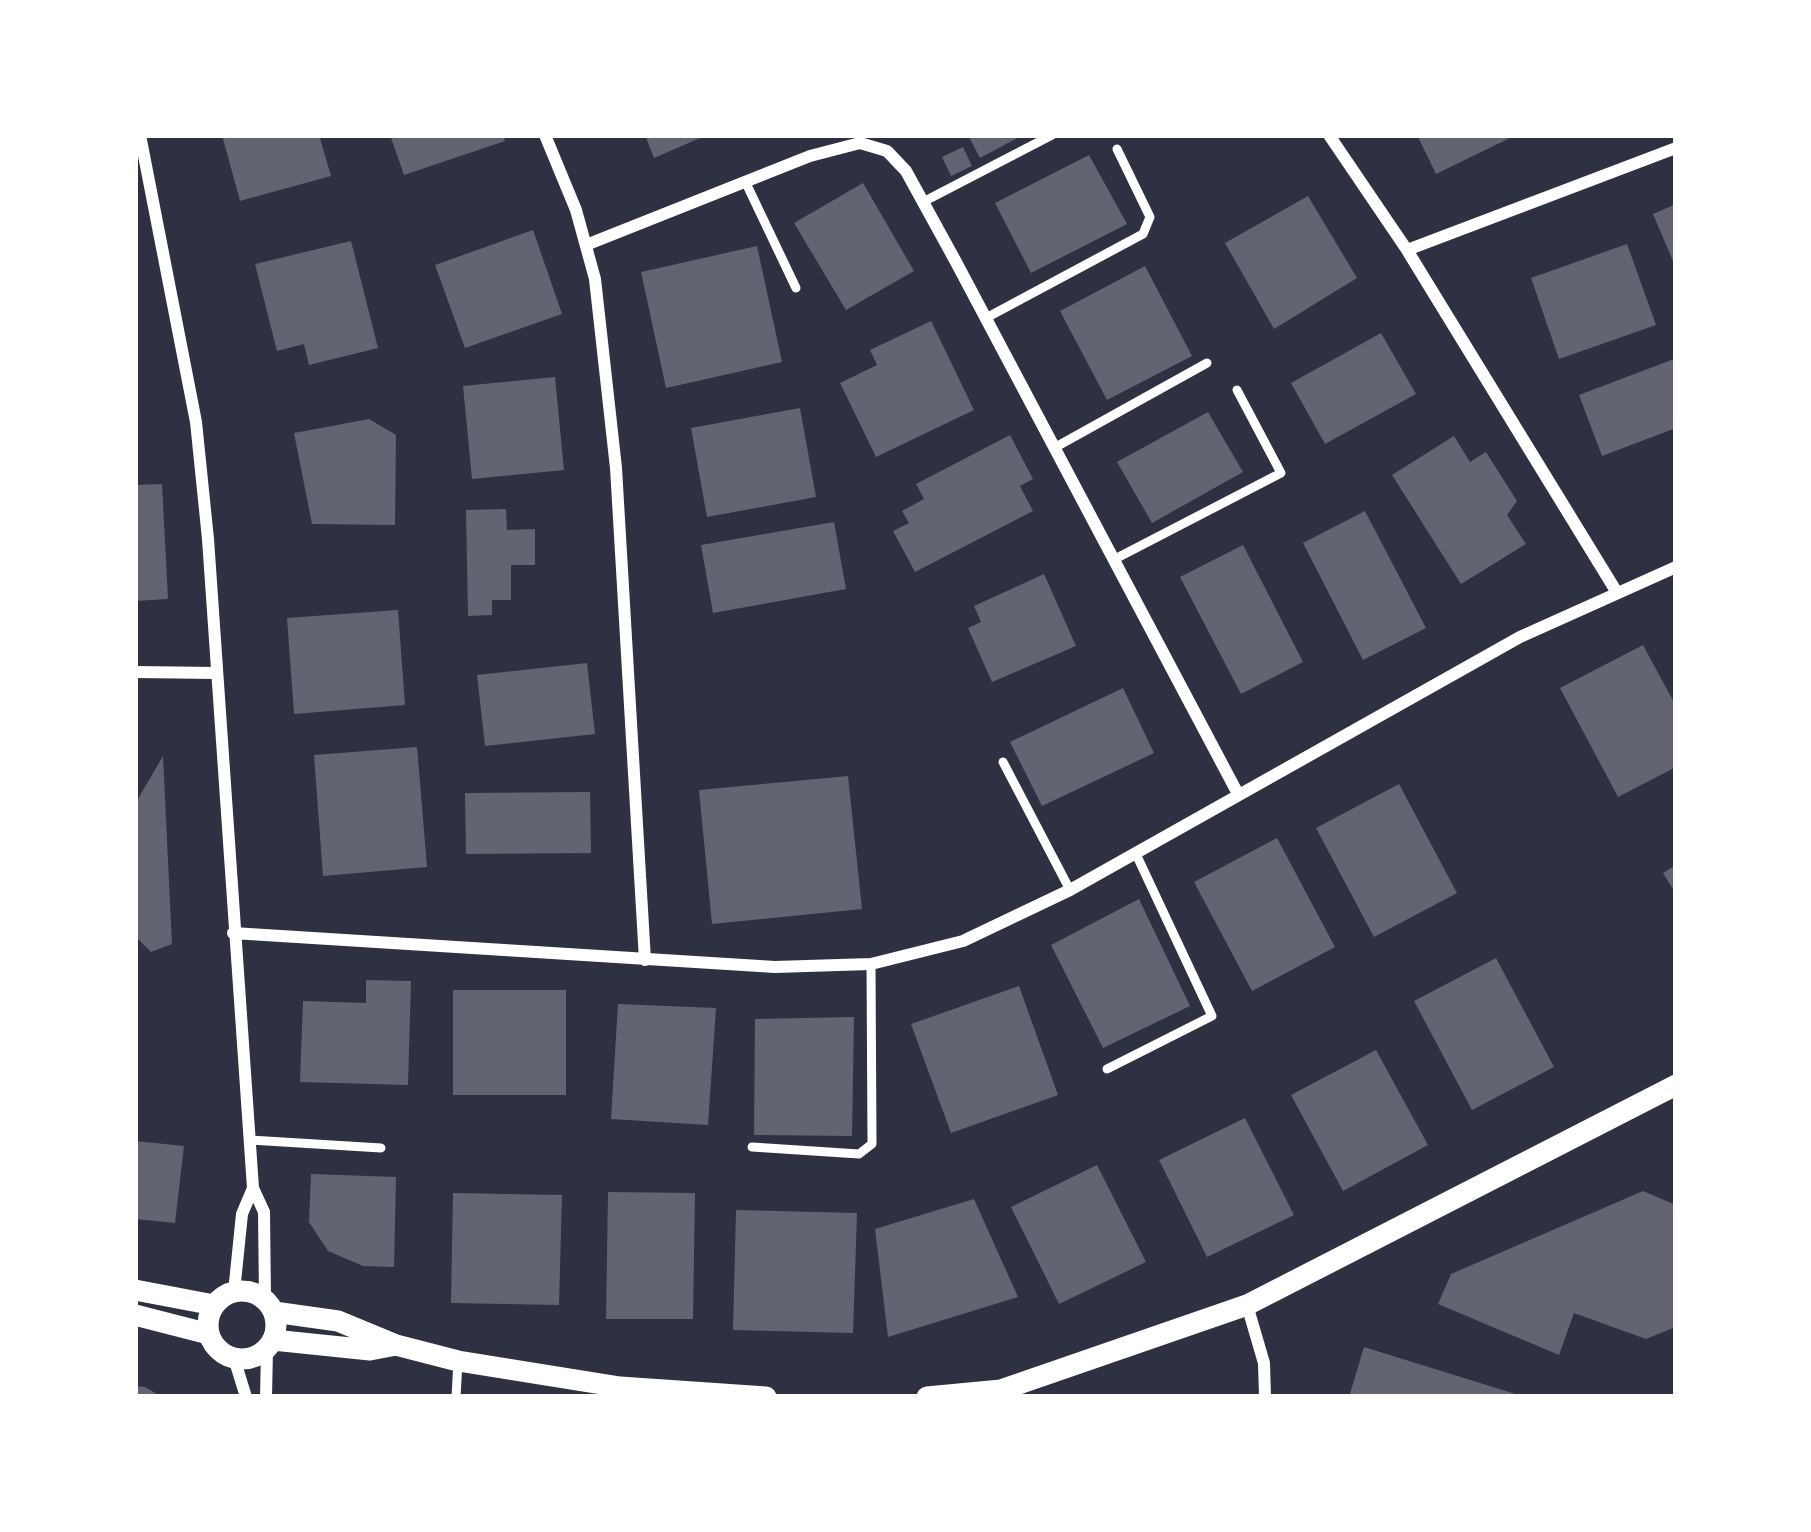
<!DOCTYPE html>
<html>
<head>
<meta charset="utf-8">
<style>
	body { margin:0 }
	#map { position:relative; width:1811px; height:1532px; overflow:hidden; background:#2d3142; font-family:"Nunito Sans",sans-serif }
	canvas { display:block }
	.frame { position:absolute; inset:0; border:138px solid #fff; pointer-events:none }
</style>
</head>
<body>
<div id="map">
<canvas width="1811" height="1532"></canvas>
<div class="frame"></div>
</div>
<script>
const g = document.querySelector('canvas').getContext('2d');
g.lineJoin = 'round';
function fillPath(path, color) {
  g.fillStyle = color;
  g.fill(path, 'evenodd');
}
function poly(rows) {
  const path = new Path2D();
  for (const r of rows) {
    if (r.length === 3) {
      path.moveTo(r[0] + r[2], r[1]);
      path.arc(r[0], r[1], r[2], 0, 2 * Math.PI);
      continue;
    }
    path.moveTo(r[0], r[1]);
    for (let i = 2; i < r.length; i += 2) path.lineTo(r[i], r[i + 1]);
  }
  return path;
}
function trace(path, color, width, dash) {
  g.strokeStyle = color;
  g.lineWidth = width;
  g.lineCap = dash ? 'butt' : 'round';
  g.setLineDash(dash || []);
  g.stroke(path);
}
const building = poly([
	[222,135,319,135,331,176,240,201],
	[390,135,503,135,505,141,404,175],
	[645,135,707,135,654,158],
	[968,135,1023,135,980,158],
	[1417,135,1516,135,1436,174],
	[963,147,972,166,951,176,942,157],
	[1089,155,1127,224,1031,273,995,203],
	[863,183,914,271,846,310,794,223],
	[1308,196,1357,278,1274,329,1225,243],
	[1676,204,1676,268,1653,214],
	[533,230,562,314,465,348,435,265],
	[351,241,378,348,309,365,304,344,277,351,255,264],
	[1627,244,1656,325,1559,359,1531,278],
	[757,246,782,362,666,388,641,272],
	[1145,266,1192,356,1107,400,1060,311],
	[931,321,974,410,876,457,840,383,877,365,870,350],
	[1381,333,1416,394,1325,444,1291,383],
	[1674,359,1676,428,1602,456,1579,395],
	[555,377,564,470,472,479,463,386],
	[800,408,816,497,707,517,691,428],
	[1208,412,1243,472,1152,523,1117,462],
	[369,419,396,435,395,525,312,524,294,433],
	[1010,435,1033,479,1020,486,1033,511,915,572,893,531,909,523,902,511,924,499,916,484],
	[1454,436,1470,462,1486,452,1517,501,1507,515,1526,544,1461,584,1392,475],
	[162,484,168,599,135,601,135,485],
	[506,509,507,530,535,529,535,565,511,565,511,600,492,600,492,615,468,616,466,510],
	[1365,511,1426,628,1363,660,1303,543],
	[834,522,846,589,713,613,701,545],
	[1243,545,1303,662,1241,694,1180,577],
	[1044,574,1076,646,992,682,968,628,981,622,974,606],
	[398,610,405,705,294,714,287,618],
	[1643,645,1676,706,1676,767,1618,797,1560,688],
	[587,663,595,734,485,746,477,675],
	[1123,688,1154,753,1042,806,1010,742],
	[417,747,427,867,323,876,314,755],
	[163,756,172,944,151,952,135,936,135,804],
	[848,776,862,909,712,924,699,790],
	[1399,784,1457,893,1374,937,1316,828],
	[590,792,591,853,466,854,465,793],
	[1277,838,1335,947,1252,991,1194,882],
	[1676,865,1676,894,1663,873],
	[1139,899,1190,1006,1103,1048,1051,945],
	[1496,958,1554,1067,1472,1110,1414,1001],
	[366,980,411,981,408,1085,300,1082,303,1001,366,1003],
	[1019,986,1058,1095,951,1133,911,1024],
	[453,990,566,990,566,1095,453,1095],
	[618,1004,716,1008,708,1125,611,1119],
	[854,1017,852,1136,754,1135,755,1019],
	[1376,1050,1428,1145,1343,1191,1291,1095],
	[1245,1118,1294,1215,1207,1257,1159,1160],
	[135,1141,184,1146,175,1223,135,1219],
	[1097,1165,1146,1262,1059,1304,1011,1207],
	[311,1174,396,1177,394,1267,363,1266,328,1251,309,1222],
	[1643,1191,1676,1205,1673,1328,1646,1339,1574,1313,1559,1355,1438,1304,1451,1274],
	[608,1192,695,1193,693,1319,606,1319],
	[453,1193,562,1195,559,1305,451,1303],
	[974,1199,1018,1297,888,1337,875,1229],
	[736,1210,857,1213,853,1333,733,1330],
	[1364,1347,1522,1396,1522,1397,1349,1397],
	[135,1386,145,1387,162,1397,135,1397]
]);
const service = poly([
	[745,181,796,288],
	[923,202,1052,135],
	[986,318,1143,234,1150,217,1117,149],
	[1054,448,1207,363],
	[1113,560,1281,473,1237,390],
	[1003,762,1070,890],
	[1107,1069,1212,1016,1136,854],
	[250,1140,381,1148],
	[752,1147,859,1154,872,1144,871,964],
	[456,1397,458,1361]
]);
const minor = poly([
	[140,135,196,422,208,539,253,1188,264,1212,265,1299],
	[545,135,576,210,595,279,616,468,645,960],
	[1329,135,1407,250,1616,591],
	[586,245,810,156,860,143,887,151,906,171,956,262,1237,792],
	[1407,250,1676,148],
	[135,672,216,673],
	[233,933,775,967,871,964,963,941,1070,890,1520,637,1676,567],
	[234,1292,242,1214,253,1188],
	[1247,1305,1264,1363,1265,1397],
	[234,1358,246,1397],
	[266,1397,267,1349]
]);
const tertiary = poly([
	[135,1290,214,1305],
	[242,1325,34],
	[274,1312,338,1321,396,1345,458,1361,620,1387,766,1397],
	[135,1315,209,1334],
	[273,1340,370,1350,396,1345],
	[927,1397,1001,1390,1247,1305,1676,1085]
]);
fillPath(building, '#626471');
trace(service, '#fff', 9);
trace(minor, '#fff', 12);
trace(tertiary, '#fff', 21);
</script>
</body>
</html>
